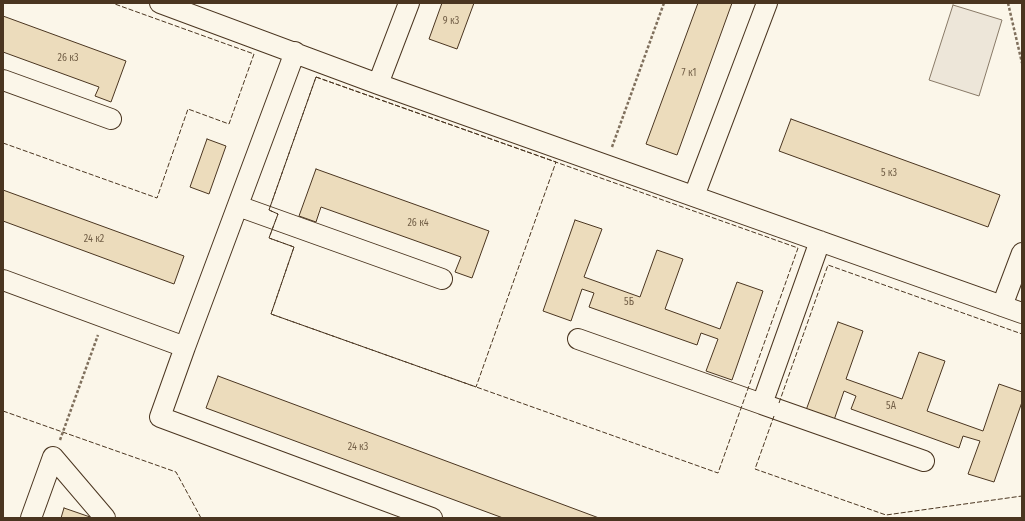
<!DOCTYPE html>
<html>
<head>
<meta charset="utf-8">
<style>
	body { margin:0 }
	#map { position:relative; width:1025px; height:521px; overflow:hidden; background:#fbf6e9; font-family:"Fira Sans Condensed",sans-serif }
	canvas { display:block }
	.frame { position:absolute; inset:0; border:4px solid #4a3520; pointer-events:none }
</style>
</head>
<body>
<div id="map">
<canvas width="1025" height="521"></canvas>
<div class="frame"></div>
</div>
<script>
const g = document.querySelector('canvas').getContext('2d');
g.lineJoin = 'round';
function fillPath(path, color) {
  g.fillStyle = color;
  g.fill(path, 'evenodd');
}
function poly(rows) {
  const path = new Path2D();
  for (const r of rows) {
    path.moveTo(r[0], r[1]);
    for (let i = 2; i < r.length; i += 2) path.lineTo(r[i], r[i + 1]);
  }
  return path;
}
function trace(path, color, width, dash) {
  g.strokeStyle = color;
  g.lineWidth = width;
  g.lineCap = dash ? 'butt' : 'round';
  g.setLineDash(dash || []);
  g.stroke(path);
}
function label(font, color, halo, rows, align = 'center') {
  g.font = font + ' "Fira Sans Condensed",sans-serif';
  g.lineWidth = 3;
  g.setLineDash([]);
  g.textBaseline = 'middle';
  g.strokeStyle = halo;
  g.fillStyle = color;
  for (const [text, x, y, turn = 0] of rows) {
    g.save();
    g.translate(x, y);
    g.rotate((+turn || 0) * Math.PI / 180);
    g.textAlign = isNaN(turn) ? turn : align;
    if (halo) g.strokeText(text, 0, 0);
    g.fillText(text, 0, 0);
    g.restore();
  }
}
const green = poly([
	[953,5,1002,20,979,96,929,80,953,5]
]);
const building = poly([
	[442,3,474,3,457,49,429,39,442,3],
	[698,3,732,3,677,155,646,144,698,3],
	[3,16,126,61,111,102,95,96,99,87,3,52,3,16],
	[791,119,1000,195,988,227,779,151,791,119],
	[207,139,226,146,209,194,190,187,207,139],
	[316,169,489,231,472,278,455,272,461,257,321,207,316,222,299,216,316,169],
	[3,190,184,256,174,284,3,221,3,190],
	[575,220,602,229,584,277,640,297,657,250,683,259,665,309,720,329,737,282,763,291,732,380,706,371,718,339,701,333,697,345,589,307,594,293,582,289,571,321,543,311,575,220],
	[838,322,863,331,846,379,902,399,919,352,945,361,927,411,983,431,999,384,1022,392,1022,402,994,482,968,474,980,441,963,436,959,448,851,409,856,396,844,391,833,423,805,413,838,322],
	[218,376,599,518,503,518,206,408,218,376],
	[64,508,93,518,61,518,64,508]
]);
const path = poly([
	[1008,3,1022,63],
	[612,147,664,3],
	[60,440,98,335]
]);
const minor = poly([
	[160,3,378,84,1022,313],
	[3,80,111,119],
	[378,84,409,3],
	[694,196,767,3],
	[238,206,442,279],
	[820,241,762,404,924,461],
	[3,280,185,347,160,417,432,518],
	[1002,306,1022,253],
	[578,339,762,404],
	[185,347,295,52],
	[31,518,53,457,105,518]
]);
const fence = poly([
	[316,77,798,248,718,473,271,314,294,247,269,238,278,214,269,210,316,77],
	[316,77,556,162,476,387,271,314,294,247,269,238,278,214,269,210,316,77],
	[3,143,157,198,188,109,229,124,254,54,112,3],
	[779,403,828,265,1022,334],
	[3,411,176,472,201,518],
	[774,416,755,469,886,515,1022,496]
]);
const numberNames = [
	["9 к3",451,21],
	["26 к3",68,58],
	["7 к1",689,73],
	["5 к3",889,173],
	["26 к4",418,223],
	["24 к2",94,239],
	["5Б",629,302],
	["5А",891,406],
	["24 к3",358,447]
];
fillPath(green, '#ede6d9');
trace(green, '#887966', 1);
fillPath(building, '#ecdcbc');
trace(building, '#4a3520', 1);
trace(minor, '#4a3520', 22);
trace(path, '#7f6f5c', 2.5, [3, 2]);
trace(minor, '#fbf6e9', 20);
trace(fence, '#4a3520', 1, [5, 2]);
label('10px', '#725f47', null, numberNames);
</script>
</body>
</html>
